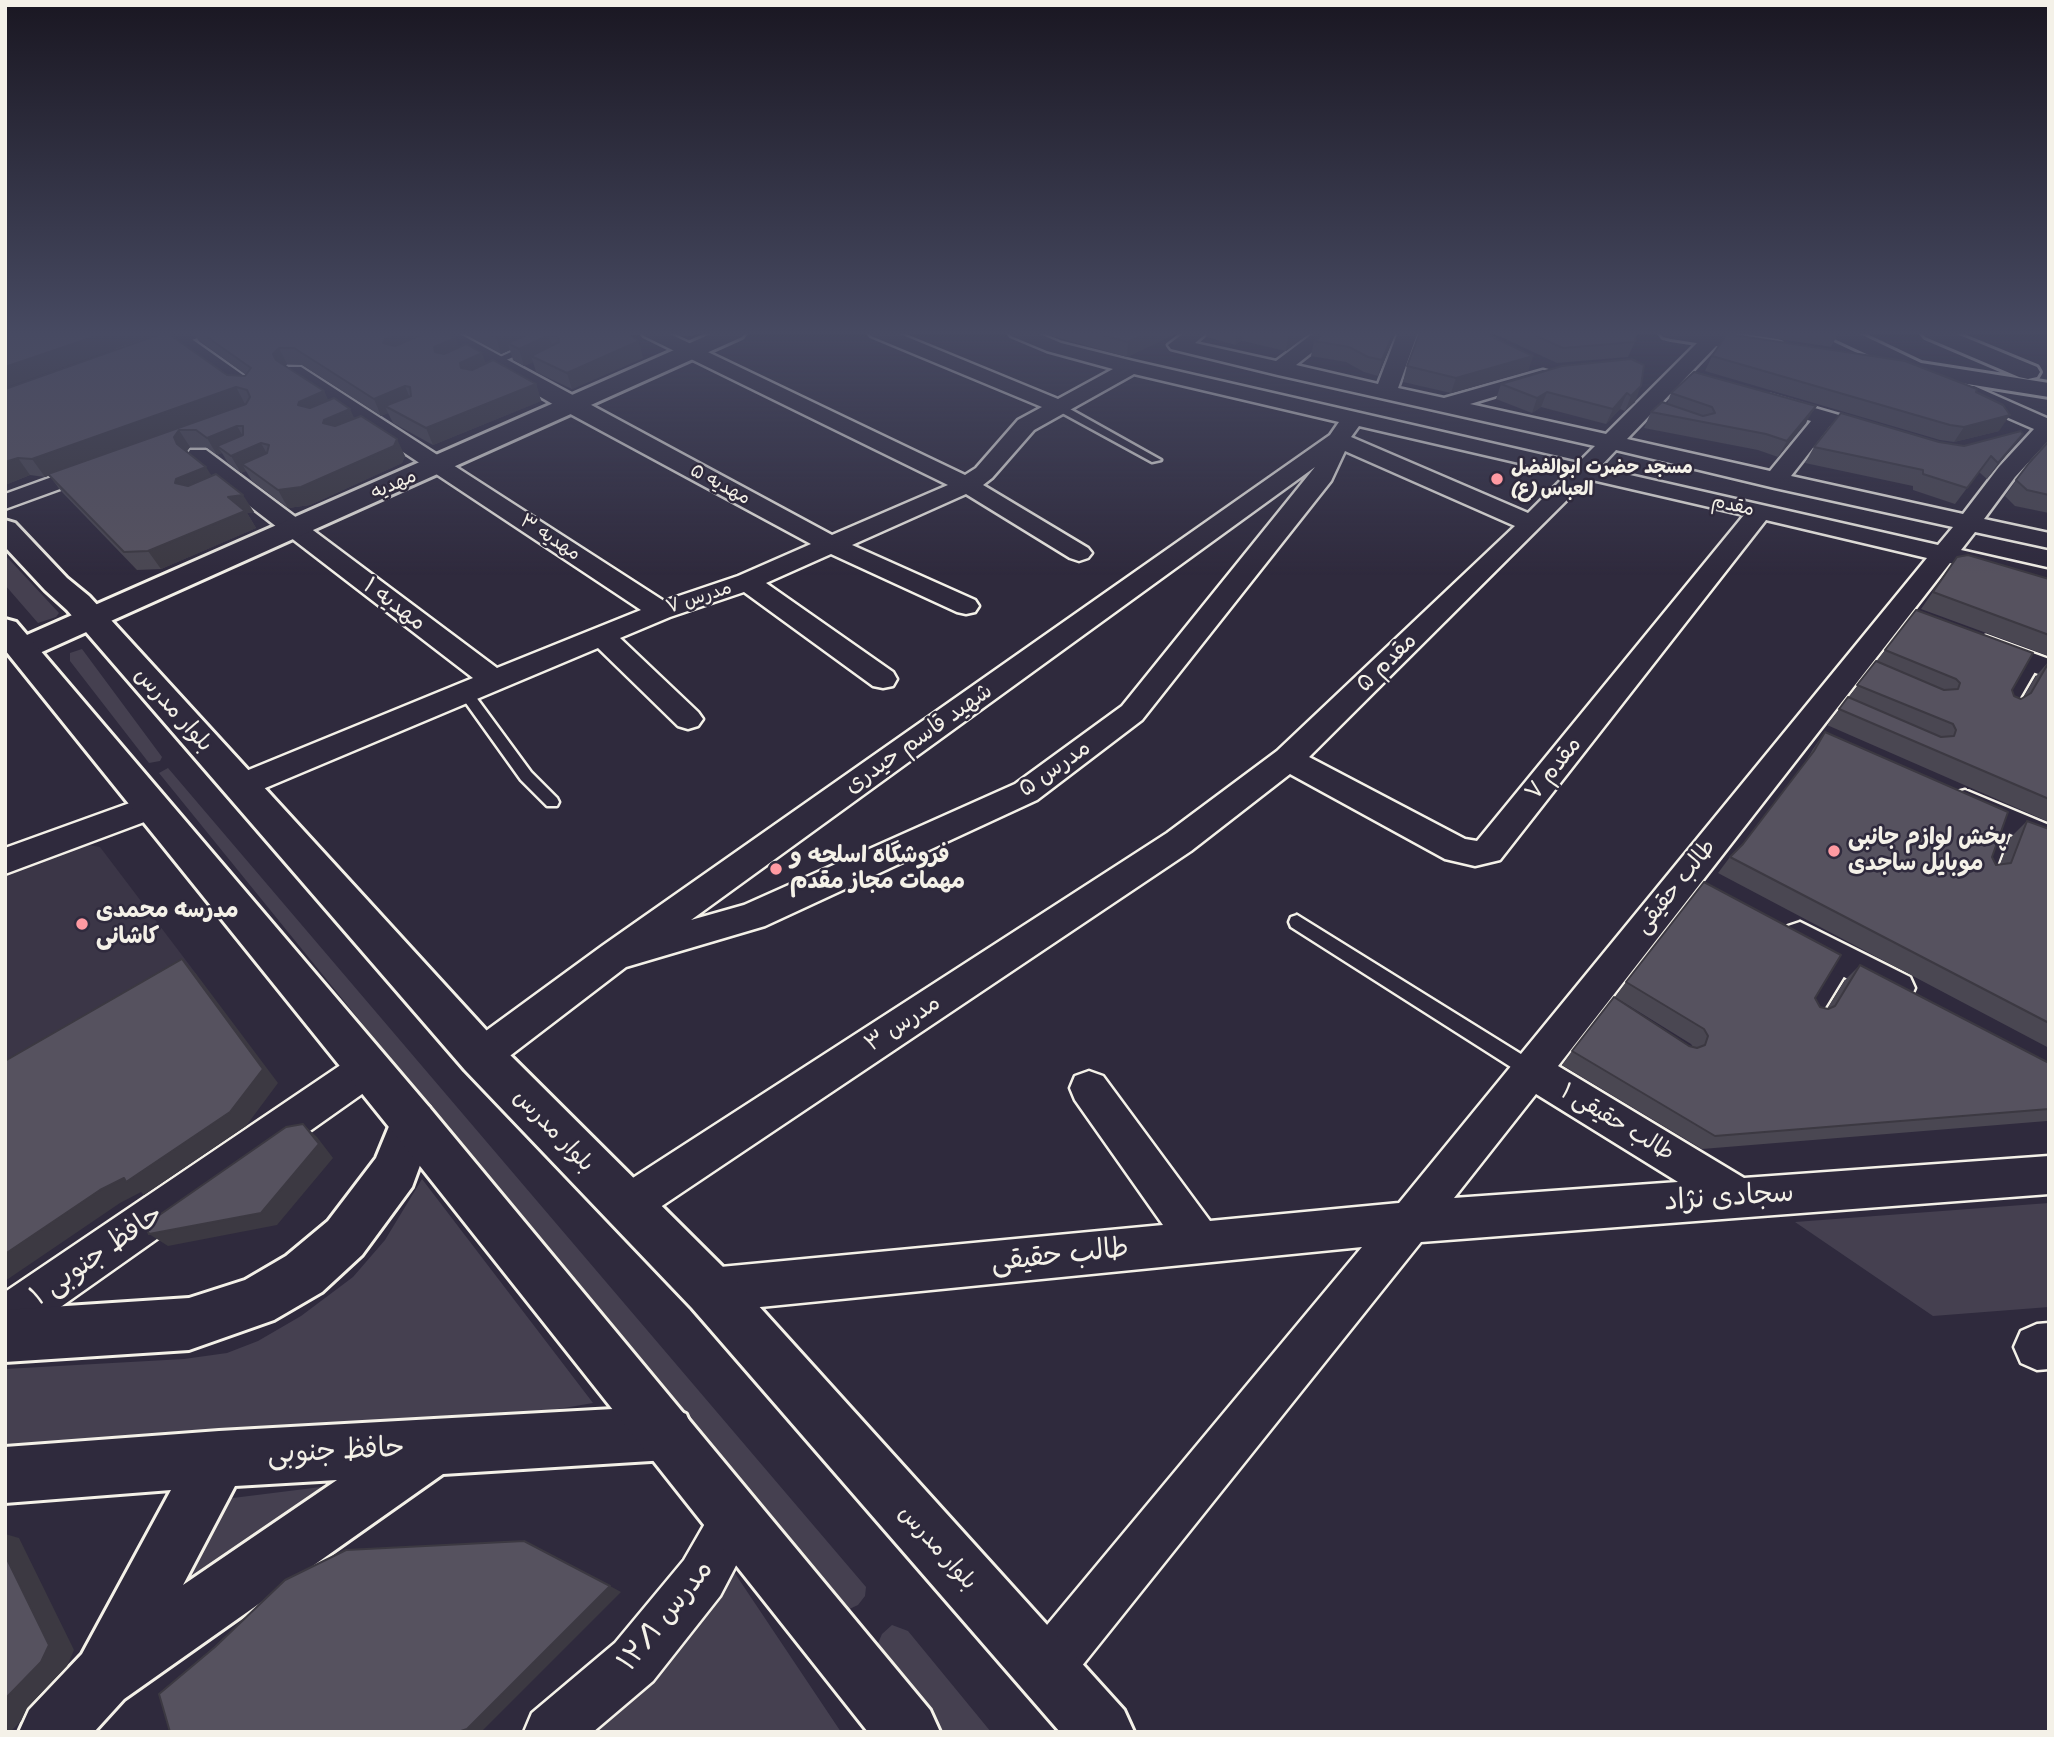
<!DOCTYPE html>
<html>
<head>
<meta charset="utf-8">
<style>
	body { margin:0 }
	#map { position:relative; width:2054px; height:1737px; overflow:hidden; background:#2f2a3d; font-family:Sriracha,sans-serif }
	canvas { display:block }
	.frame { position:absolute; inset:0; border:7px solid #f4f1e8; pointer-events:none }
</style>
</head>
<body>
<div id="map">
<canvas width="2054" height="1737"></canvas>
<div class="frame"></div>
</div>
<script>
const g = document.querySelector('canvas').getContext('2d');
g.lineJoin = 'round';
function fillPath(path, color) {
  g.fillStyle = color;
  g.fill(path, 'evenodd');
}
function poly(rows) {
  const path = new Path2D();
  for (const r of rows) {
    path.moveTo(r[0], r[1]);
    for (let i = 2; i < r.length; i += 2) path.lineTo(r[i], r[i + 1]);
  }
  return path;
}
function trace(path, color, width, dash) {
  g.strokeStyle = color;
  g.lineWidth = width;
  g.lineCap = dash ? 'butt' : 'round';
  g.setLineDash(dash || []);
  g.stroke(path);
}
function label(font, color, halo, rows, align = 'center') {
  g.font = font + ' Sriracha,"Playpen Sans Arabic",sans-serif';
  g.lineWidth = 5;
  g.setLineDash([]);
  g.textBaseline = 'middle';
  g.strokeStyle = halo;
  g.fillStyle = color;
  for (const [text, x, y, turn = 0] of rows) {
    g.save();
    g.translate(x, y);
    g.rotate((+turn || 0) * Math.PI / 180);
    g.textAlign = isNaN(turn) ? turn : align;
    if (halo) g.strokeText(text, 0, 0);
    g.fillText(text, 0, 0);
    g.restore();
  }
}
const built = poly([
	[83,844,100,847,197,975,5,1085,5,873]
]);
const green = poly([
	[5,555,59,613,56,617,38,623,5,585],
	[82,649,162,757,160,761,149,763,70,661,70,653],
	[168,768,866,1587,865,1596,858,1605,843,1612,834,1605,159,773],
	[422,1179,593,1403,552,1410,367,1427,5,1449,5,1369,184,1359,227,1353,258,1341,301,1316,353,1277,385,1240],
	[2049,1203,2049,1307,1933,1316,1795,1222],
	[361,1482,169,1609,209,1501],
	[734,1572,841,1732,582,1732,693,1621],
	[892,1625,908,1631,991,1732,939,1732,876,1648,882,1634]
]);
const service = poly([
	[531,343,534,344,534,348,497,364,489,362,531,343],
	[1053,404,1061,404,1161,460,1152,462,1053,408,1053,404],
	[2033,659,2040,663,2014,708,2007,713,2002,711,2000,708,2026,663,2033,659],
	[465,687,470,689,531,772,557,798,559,802,557,806,547,806,521,780,458,692,465,687],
	[2006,814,2014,820,1994,874,1992,878,1980,878,1978,874,1998,820,2006,814],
	[1297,915,1537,1064,1540,1070,1537,1076,1531,1078,1525,1076,1291,927,1289,922,1291,917,1297,915],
	[1845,953,1851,955,1853,960,1851,965,1818,1019,1812,1021,1806,1019,1803,1014,1806,1009,1839,955,1845,953]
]);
const minor = poly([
	[173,332,183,333,257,385,254,390,238,390,169,341,166,337,173,332],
	[432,332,456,332,832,535,948,485,644,336,641,332,666,332,965,475,976,468,1018,420,1042,407,871,336,868,332,895,332,1058,399,1113,369,1047,351,1011,336,1008,332,1035,332,1061,343,1133,361,1578,463,1595,446,1278,375,1171,349,1168,345,1185,332,1208,332,1195,343,1276,361,1315,332,1338,332,1296,365,1378,384,1398,332,1418,332,1398,388,1444,398,1543,370,1550,372,1554,376,1550,380,1470,404,1606,434,1705,335,1712,333,1719,335,1722,339,1719,343,1627,439,1770,471,1811,421,1762,406,1759,401,1762,396,1770,395,1887,429,1890,434,1887,439,1879,441,1830,426,1791,476,1963,514,1999,467,2034,429,1958,396,1955,391,1958,386,1974,386,2049,419,2049,440,2015,477,1984,519,2049,533,2049,548,1975,532,1961,550,2049,570,2049,586,1950,563,1558,1066,1744,1178,2049,1156,2049,1194,1421,1242,1065,1687,1046,1695,1027,1687,1019,1668,1027,1649,1362,1247,710,1312,695,1305,688,1290,695,1275,710,1268,1163,1225,1075,1100,1070,1088,1075,1076,1089,1071,1103,1076,1210,1221,1399,1203,1927,558,1766,520,1500,860,1475,866,1445,859,1290,774,1191,851,641,1220,626,1226,611,1220,605,1206,611,1192,1167,833,1277,751,1515,526,1345,451,1331,481,1142,720,1037,800,765,926,626,967,494,1068,481,1073,468,1068,462,1056,468,1044,602,946,1330,435,1339,422,1134,374,1034,430,992,478,983,485,1088,548,1092,553,1088,558,1079,561,1070,558,966,494,852,545,975,600,979,606,975,612,966,614,957,612,831,554,766,583,893,672,897,679,893,686,883,688,873,686,744,592,670,617,620,638,698,712,703,719,698,726,688,729,678,726,598,648,251,794,240,797,229,794,224,786,229,778,473,678,190,460,187,455,190,450,206,450,497,668,641,610,287,375,284,371,287,367,301,367,664,601,738,576,811,544,563,410,435,336,432,332],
	[1359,426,1567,474,1528,513,1351,437,1359,426],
	[1616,450,1775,488,1953,527,1938,545,1599,468,1616,450],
	[1315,467,1122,706,1015,784,744,905,691,920,1315,467],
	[1588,479,1744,515,1477,841,1465,839,1309,757,1588,479],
	[1536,1094,1678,1182,1454,1198,1536,1094],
	[96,461,104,463,108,468,104,473,5,509,5,494,96,461],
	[1986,636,2049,659,2049,678,1976,651,1972,645,1976,639,1986,636],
	[1965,790,2049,825,2049,851,1954,809,1949,801,1954,793,1965,790],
	[152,795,163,799,168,807,163,815,5,874,5,848,152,795],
	[1800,922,1910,977,1915,988,1910,999,1897,1003,1884,999,1788,946,1783,936,1788,926,1800,922],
	[368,1051,382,1056,387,1068,382,1080,21,1335,5,1341,5,1292,354,1056,368,1051],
	[2049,1323,2049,1369,2037,1370,2021,1363,2014,1347,2021,1331,2037,1324,2049,1323],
	[735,1493,752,1501,760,1518,752,1535,720,1596,653,1681,593,1732,524,1732,532,1713,615,1643,684,1560,718,1501,735,1493]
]);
const tertiary = poly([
	[171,332,204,332,200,337,133,361,117,361,113,356,117,351,171,332],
	[715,332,746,332,742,337,33,656,22,659,11,656,6,649,11,642,715,332],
	[1659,332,1714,332,1773,341,1781,343,1785,348,1781,353,1773,355,1671,339,1663,337,1659,332],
	[1826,332,1856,332,1921,363,2049,383,2049,397,1873,369,1869,364,1875,358,1830,337,1826,332],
	[1921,332,1952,332,2037,367,2040,372,2037,377,2028,379,2019,377,1925,337,1921,332],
	[413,1101,429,1107,436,1122,412,1187,362,1255,322,1292,274,1320,189,1350,5,1362,5,1310,189,1298,245,1280,286,1256,328,1221,376,1158,397,1107,413,1101],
	[667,1406,686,1414,694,1433,686,1452,667,1460,443,1474,124,1699,94,1732,19,1732,29,1710,82,1654,171,1490,5,1503,5,1447,219,1431,667,1406],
	[337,1480,183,1585,235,1486,337,1480]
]);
const secondary = poly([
	[5,520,15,523,67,578,89,596,497,1042,728,1272,1124,1710,1134,1732,1060,1732,692,1308,465,1070,67,610,45,590,5,547,5,520],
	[5,619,16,622,429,1107,930,1710,940,1732,868,1732,397,1137,5,650,5,619]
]);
const wall = poly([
	[193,332,444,332,455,338,459,348,486,363,536,384,541,401,433,445,393,423,388,413,381,416,302,365,287,364,286,366,324,391,328,401,355,418,405,456,402,463,310,505,288,508,252,481,246,471,241,473,228,463,222,453,217,455,206,447,190,447,187,451,212,476,254,512,247,513,256,528,161,569,137,570,61,491,49,475,45,477,30,475,5,485,5,389,227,375,245,376,246,375,198,340],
	[461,332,639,332,640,335,629,335,643,358,572,389,536,372,533,362,524,366,513,360,510,350,501,354],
	[671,332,700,332,692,336,680,336],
	[1037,332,1180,332,1127,357],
	[1207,332,1311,332,1286,351,1242,341,1235,345,1206,337],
	[1396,332,1378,376,1364,372,1346,362,1311,356,1314,341],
	[1490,332,1636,332,1635,342,1628,357,1557,363],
	[1731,332,1839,332,1831,347],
	[1533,356,1528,371,1451,393,1403,382,1407,366],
	[1712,356,1999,431,1954,442,1940,440,1705,371],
	[1631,359,1635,402,1625,411,1620,409,1606,424,1541,407,1532,413,1496,399,1501,384],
	[1671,393,1807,421,1778,457,1758,450,1644,428,1651,412,1667,404],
	[2049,441,2049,513,2015,506,2005,496,2029,463],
	[1939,442,1964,446,2011,449,1987,479,1979,472,1955,504,1913,490,1913,486,1805,463,1814,447],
	[1957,557,2049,579,2049,656,1921,609],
	[1916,610,2012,690,2014,696,2021,699,2023,698,2036,676,2049,661,2049,822,1827,725],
	[1825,732,1992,857,1996,865,2000,864,2011,837,2027,821,2049,829,2049,1048,1718,873,1730,857,1743,844,1803,766,1813,749],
	[1860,965,2049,1063,2049,1119,2047,1121,1702,1149,1562,1065,1572,1051,1689,1046,1693,1047,1691,1044,1615,997,1626,982,1815,998,1820,1007,1827,1009,1845,980]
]);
const shadedWall = poly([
	[108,332,164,332,5,388,5,367],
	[402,332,431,332,392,356,383,343,385,339],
	[508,332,533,332,535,339,507,343,510,350,501,354,496,337],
	[691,332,700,332,692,336],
	[1150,332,1180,332,1127,357,1128,342],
	[1237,332,1243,332,1242,341,1235,345],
	[1294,332,1311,332,1286,351,1288,336],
	[1394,332,1396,332,1378,376,1382,360],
	[549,335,554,352,531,356,533,362,524,366,519,349],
	[455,338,462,354,441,364,435,352,434,347],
	[639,341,643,358,572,389,567,373],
	[279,348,287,364,281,371,273,354],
	[482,353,488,370,467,385,461,368,460,363],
	[1533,356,1528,371,1451,393,1456,378],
	[536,384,541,401,433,445,426,428],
	[405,386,412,403,385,406,388,413,381,416,374,399],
	[1641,386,1635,402,1625,411,1631,396],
	[236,387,245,404,45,477,32,459],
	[324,391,332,408,308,419,298,405,299,402],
	[1547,392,1541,407,1532,413,1537,398],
	[1627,393,1620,409,1606,424,1613,409],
	[1816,406,1807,421,1778,457,1787,441],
	[350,409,358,426,332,440,323,423,324,420],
	[2010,415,1999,431,1954,442,1964,427],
	[237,426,247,443,217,446,222,453,217,455,207,438],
	[179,430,190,447,185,454,177,444,174,437],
	[2023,434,1987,479,1998,463],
	[397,439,405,456,402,463,310,505,288,508,278,490],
	[261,443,271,461,242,464,246,471,241,473,231,456],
	[18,458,30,475,5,485,5,462],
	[206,467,217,484,187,497,175,483,176,479],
	[243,495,254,512,247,513,256,528,161,569,148,551,228,497],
	[182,959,197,975,278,1083,246,1126,144,1195,141,1192,120,1203,8,1279,5,1278,5,1254],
	[303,1124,317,1137,333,1158,277,1225,168,1246,149,1234],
	[5,1534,19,1538,74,1650,67,1666,27,1708,21,1721,10,1732,5,1732],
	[610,1586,621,1592,482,1731,458,1732]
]);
const building = poly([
	[5,332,108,332,5,367,5,332],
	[166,332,227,375,245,376,251,368,200,332,402,332,385,339,383,343,395,346,428,332,444,332,455,338,434,347,435,352,444,354,466,344,482,353,460,363,461,368,472,370,493,360,536,384,426,428,385,406,411,396,410,387,405,386,374,399,294,348,279,348,273,354,276,360,324,391,299,402,298,405,310,408,334,398,350,409,324,420,323,423,335,426,361,416,397,439,394,446,301,487,278,490,242,464,267,453,269,445,261,443,231,456,217,446,243,435,243,426,237,426,207,438,196,430,179,430,174,437,177,444,206,467,176,479,175,483,188,486,216,474,243,495,228,497,245,511,148,551,124,552,48,474,246,404,250,397,247,390,236,387,32,459,18,458,5,462,5,389,166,332],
	[485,332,508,332,496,337,485,332],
	[535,332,623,332,639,341,567,373,531,356,559,342,558,337,549,335,519,349,507,343,535,332],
	[1091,332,1150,332,1128,342,1091,332],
	[1270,332,1294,332,1288,336,1270,332],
	[1327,332,1394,332,1382,360,1368,357,1349,347,1314,341,1327,332],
	[1420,332,1482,332,1533,356,1456,378,1407,366,1420,332],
	[1527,332,1636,332,1635,342,1563,348,1527,332],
	[1727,334,1905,361,1977,389,1976,392,2003,405,2010,415,1964,427,1950,425,1712,356,1727,334],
	[1631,359,1644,365,1641,386,1631,396,1627,393,1613,409,1547,392,1537,398,1501,384,1562,366,1631,359],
	[1694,372,1816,406,1787,441,1766,434,1651,412,1662,402,1703,416,1715,413,1712,407,1671,393,1694,372],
	[1841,413,1939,442,1964,446,2021,431,2023,434,1998,463,1991,456,1967,488,1923,474,1923,470,1814,447,1841,413],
	[2049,441,2049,495,2027,490,2016,480,2029,463,2049,441],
	[1968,555,2049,579,2049,635,1933,592,1957,557,1968,555],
	[1916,610,2033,653,2012,690,2014,696,2021,699,2031,693,2049,662,2049,799,1839,709,1848,697,1941,737,1954,736,1956,730,1953,724,1857,685,1876,661,1944,690,1958,689,1960,683,1956,679,1885,650,1916,610],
	[1825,732,2008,812,1992,857,1996,865,2011,863,2027,821,2049,829,2049,1023,1730,857,1743,844,1814,751,1825,732],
	[1704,882,1841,955,1815,998,1820,1007,1828,1009,1835,1006,1860,965,2049,1063,2049,1109,1715,1136,1572,1051,1614,997,1689,1046,1697,1048,1705,1045,1708,1036,1704,1029,1626,982,1704,882],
	[182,959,263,1069,230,1112,126,1182,124,1178,100,1190,5,1254,5,1061,182,959],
	[303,1124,319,1144,261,1213,149,1234,145,1225,286,1127,303,1124],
	[524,1541,610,1586,467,1729,458,1732,170,1732,159,1694,215,1647,285,1580,346,1550,524,1541],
	[5,1555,49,1645,41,1662,5,1699,5,1555]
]);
const markers = [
	[1497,479,7,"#ff9aa2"],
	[1834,851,7,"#ff9aa2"],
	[776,869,7,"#ff9aa2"],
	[82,924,7,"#ff9aa2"]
];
const farPoinames = [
	["مسجد حضرت ابوالفضل",1511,468],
	["العباس (ع)",1511,490]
];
const farStreetnames = [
	["مهدیه",394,485,-24],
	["مهدیه ۵",720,485,28],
	["مقدم",1733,506,13],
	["مهدیه ۳",550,538,33],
	["مدرس ۷",699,598,-18]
];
const streetNames = [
	["مهدیه ۱",394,605,37],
	["مقدم ۵",1387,663,-44],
	["بلوار مدرس",173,710,48],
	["شهید قاسم حیدری",919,739,-35],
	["مدرس ۵",1055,769,-35],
	["مقدم ۷",1554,769,-51],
	["طالب حقیقی",1676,887,-51],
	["مدرس ۳",903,1024,-33],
	["طالب حقیقی ۱",1617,1123,31],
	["بلوار مدرس",553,1131,46],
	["بلوار مدرس",937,1548,48]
];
const poiNames = [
	["پخش لوازم جانبی",1848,838],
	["موبایل ساجدی",1848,864],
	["فروشگاه اسلحه و",790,856],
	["مهمات مجاز مقدم",790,882],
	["مدرسه محمدی",96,911],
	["کاشانی",96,937]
];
const nearStreetnames = [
	["سجادی نژاد",1729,1198,-4],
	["حافظ جنوبی ۱",97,1256,-35],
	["طالب حقیقی",1060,1256,-6],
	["حافظ جنوبی",336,1452,-3],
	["مدرس ۱۲/۱",666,1616,-51]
];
fillPath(built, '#3b3647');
fillPath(green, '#454050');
trace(service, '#f4f1e8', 5);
trace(minor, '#f4f1e8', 5);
trace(tertiary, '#f4f1e8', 6);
trace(secondary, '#f4f1e8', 6);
fillPath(service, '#2f2a3d');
fillPath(minor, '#2f2a3d');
fillPath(tertiary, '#2f2a3d');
fillPath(secondary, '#2f2a3d');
fillPath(wall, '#4a4752');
fillPath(shadedWall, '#3c3942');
fillPath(building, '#56525f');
trace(building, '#3c3942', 2);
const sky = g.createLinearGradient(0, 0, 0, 575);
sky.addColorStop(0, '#1a1722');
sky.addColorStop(0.58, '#474a62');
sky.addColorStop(1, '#474a6200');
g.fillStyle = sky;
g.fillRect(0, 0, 2054, 575);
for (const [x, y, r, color] of markers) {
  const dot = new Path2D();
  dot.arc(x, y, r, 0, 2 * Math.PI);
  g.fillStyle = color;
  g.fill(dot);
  trace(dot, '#2f2a3d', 2.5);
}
label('bold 19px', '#f4f1e8', '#2f2a3d', farPoinames, 'left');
label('19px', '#f4f1e8', '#2f2a3d', farStreetnames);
label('23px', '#f4f1e8', '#2f2a3d', streetNames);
label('bold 23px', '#f4f1e8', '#2f2a3d', poiNames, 'left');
label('28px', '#f4f1e8', '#2f2a3d', nearStreetnames);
</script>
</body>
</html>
